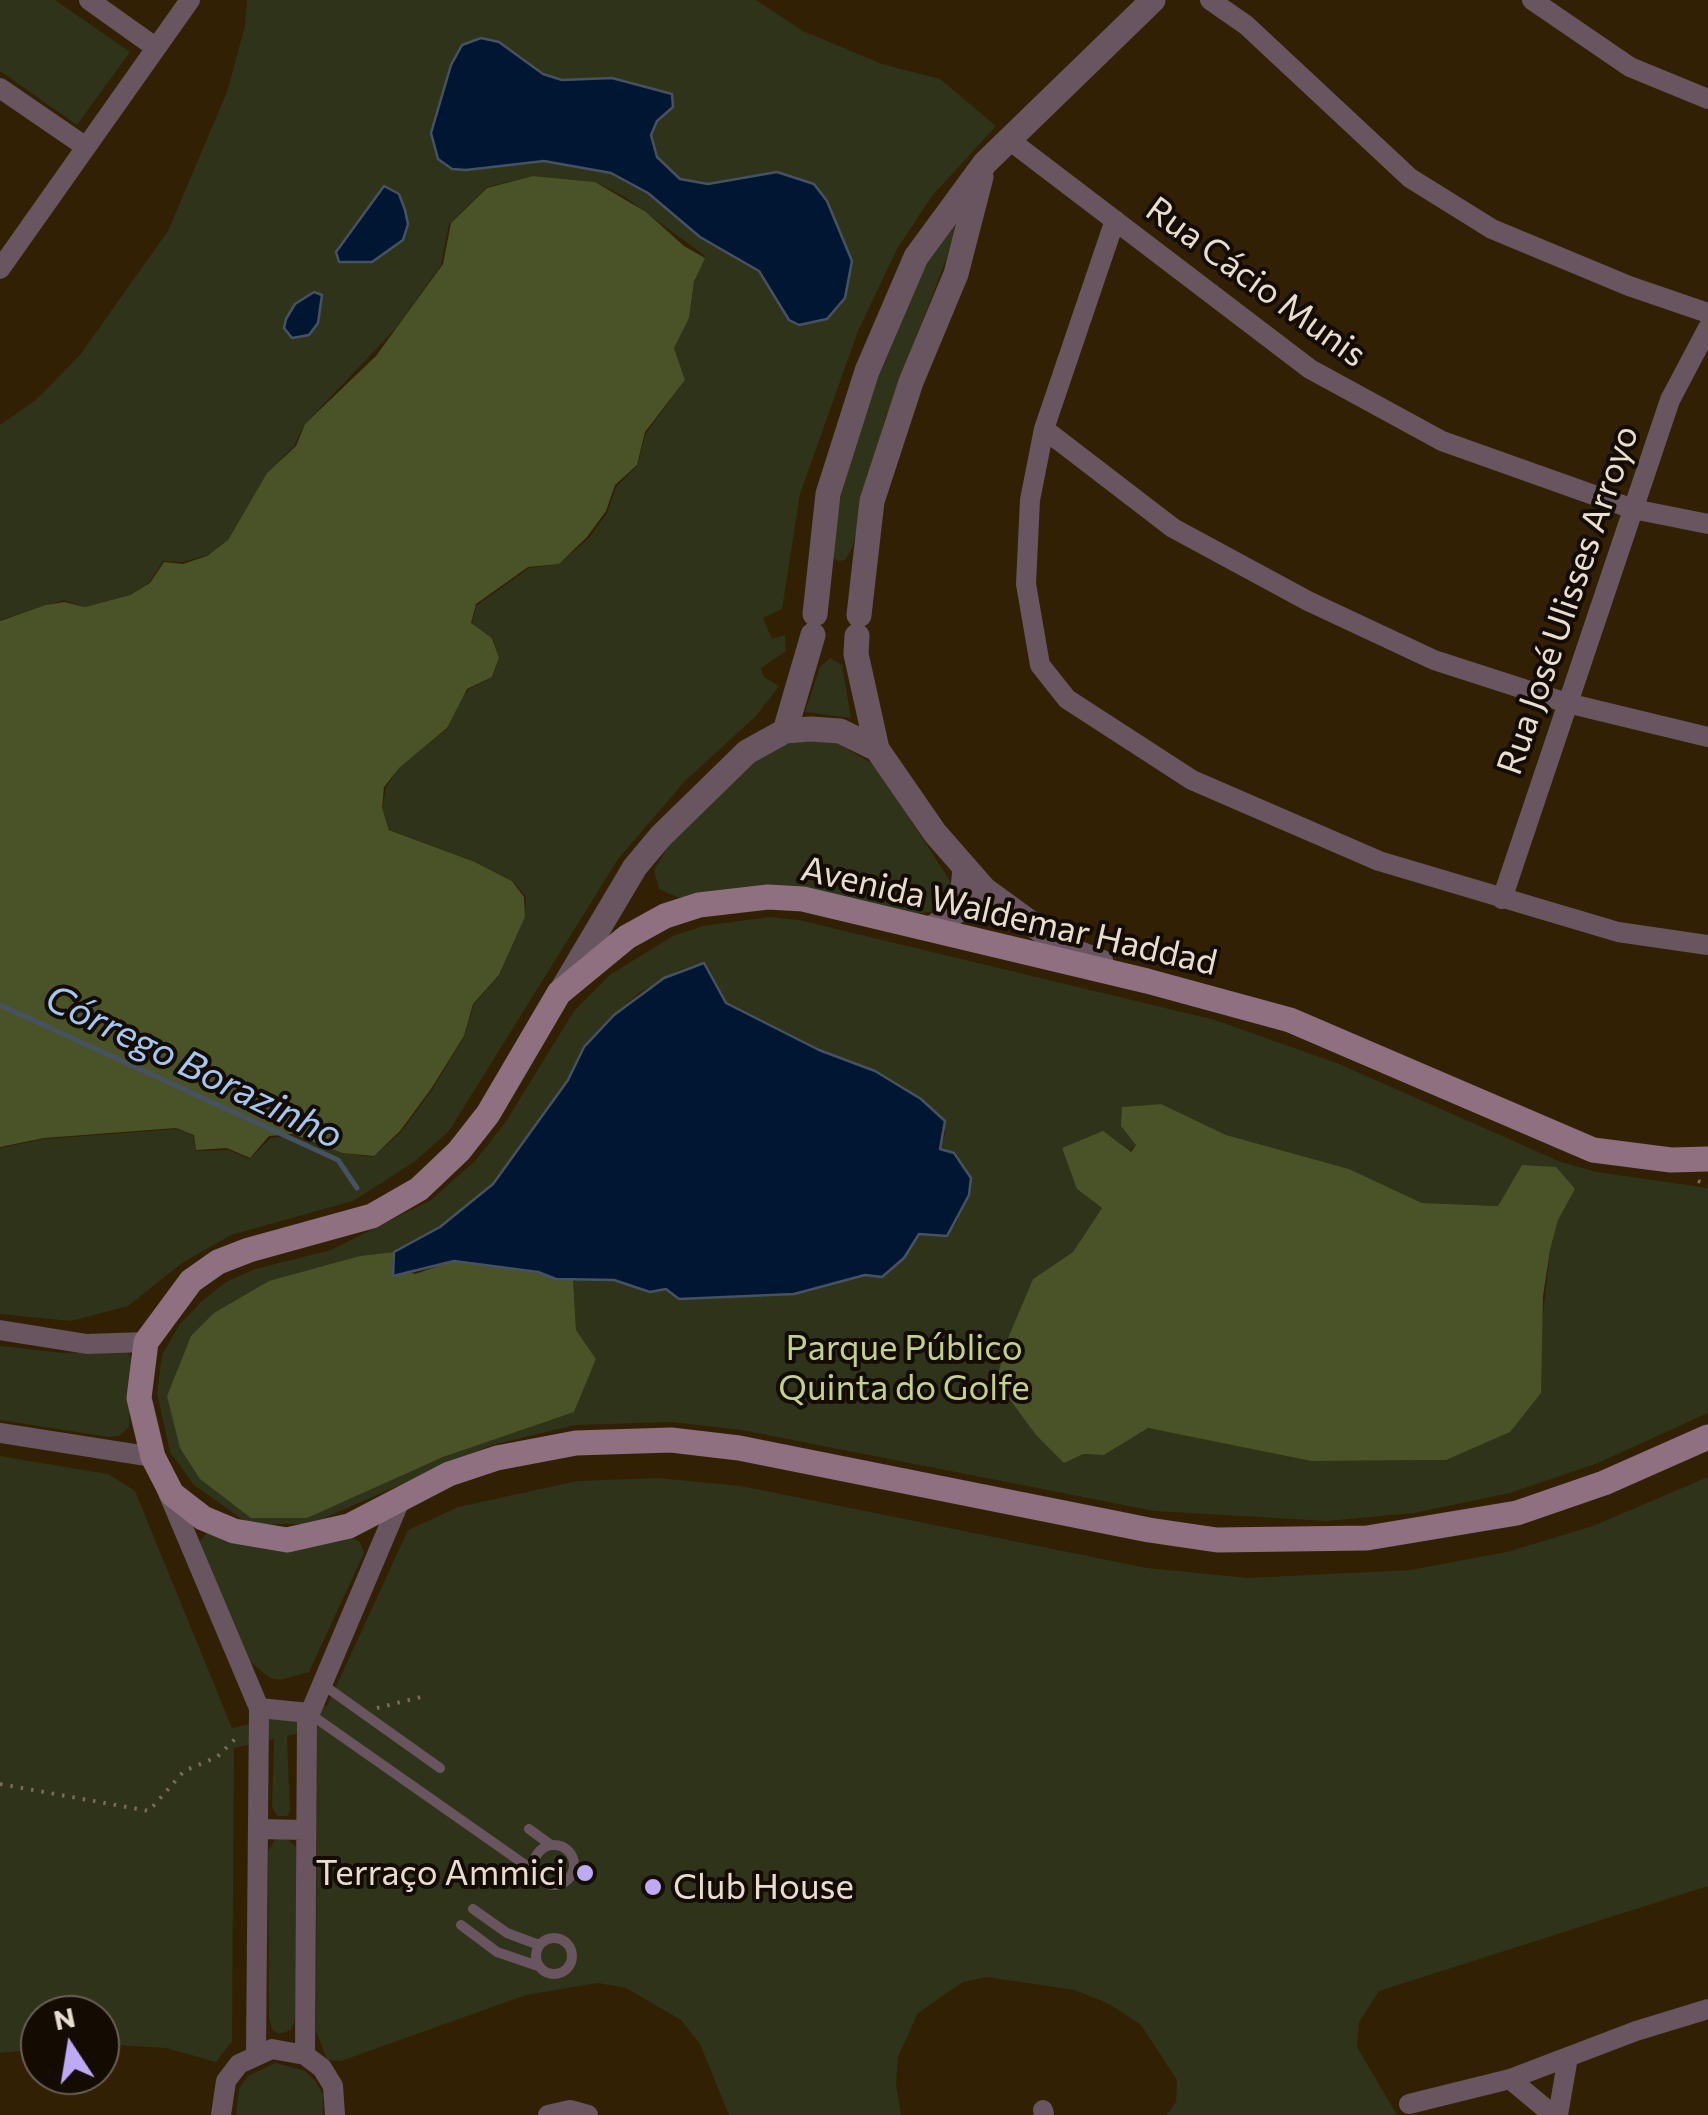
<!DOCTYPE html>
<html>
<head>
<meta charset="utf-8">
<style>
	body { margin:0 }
	#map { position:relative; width:1708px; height:2115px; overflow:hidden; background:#322005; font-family:Commissioner,sans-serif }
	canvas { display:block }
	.north { position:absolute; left:20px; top:1995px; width:100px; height:100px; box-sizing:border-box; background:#140c03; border:2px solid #696054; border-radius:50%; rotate:348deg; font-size:28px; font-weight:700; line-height:40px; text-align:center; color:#e9dece }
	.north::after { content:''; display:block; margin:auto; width:35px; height:45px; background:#bea9f5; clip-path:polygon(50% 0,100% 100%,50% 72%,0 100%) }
</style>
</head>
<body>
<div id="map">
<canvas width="1708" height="2115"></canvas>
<div class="north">N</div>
</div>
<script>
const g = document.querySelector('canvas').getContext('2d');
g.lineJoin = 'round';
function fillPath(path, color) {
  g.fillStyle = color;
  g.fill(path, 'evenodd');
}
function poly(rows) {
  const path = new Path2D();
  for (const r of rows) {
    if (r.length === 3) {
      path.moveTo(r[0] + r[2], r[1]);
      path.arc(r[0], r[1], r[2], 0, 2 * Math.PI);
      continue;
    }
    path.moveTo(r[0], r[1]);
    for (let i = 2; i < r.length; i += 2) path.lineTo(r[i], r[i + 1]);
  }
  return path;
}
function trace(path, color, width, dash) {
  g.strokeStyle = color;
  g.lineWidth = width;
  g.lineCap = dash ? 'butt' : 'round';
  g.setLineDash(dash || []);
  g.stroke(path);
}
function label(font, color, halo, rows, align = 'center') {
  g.font = font + ' Commissioner,sans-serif';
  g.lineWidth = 8;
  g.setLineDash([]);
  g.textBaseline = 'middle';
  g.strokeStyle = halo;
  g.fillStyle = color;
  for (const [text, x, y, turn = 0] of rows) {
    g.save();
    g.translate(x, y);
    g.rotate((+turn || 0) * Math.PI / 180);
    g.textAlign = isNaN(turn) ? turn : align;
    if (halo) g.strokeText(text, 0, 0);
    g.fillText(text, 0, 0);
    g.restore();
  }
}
const green = poly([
	[0,0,55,0,130,52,77,125,0,71],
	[247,0,756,0,803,31,882,64,940,79,996,126,932,196,897,249,858,331,800,494,782,609,763,618,772,639,785,635,786,651,761,668,764,677,779,686,756,716,685,781,618,859,449,1131,414,1162,353,1201,231,1235,182,1263,128,1306,71,1321,0,1314,0,1148,44,1139,177,1129,193,1135,196,1151,229,1150,249,1159,271,1138,293,1136,342,1153,373,1157,400,1133,432,1090,464,1037,474,1004,499,976,525,917,526,897,513,881,476,862,390,830,382,809,386,787,400,766,447,729,454,707,469,689,493,677,499,659,493,638,472,624,476,606,529,568,559,564,589,538,607,513,616,487,637,466,646,433,685,380,674,348,689,318,694,284,705,256,625,197,595,182,533,176,487,187,449,224,441,265,396,328,304,425,294,446,267,473,227,541,207,555,183,562,163,561,149,583,129,595,85,607,64,600,0,620,0,425,37,399,80,355,168,231,227,92,245,26],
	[965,210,885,419,852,548,845,560,838,561,833,558,833,527,866,403,921,271],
	[830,658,842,665,851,718,805,712,820,667],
	[792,740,833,741,875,765,952,884,941,910,917,914,677,897,659,889,654,870,670,843,755,759],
	[770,917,799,920,1215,1020,1339,1064,1561,1162,1597,1172,1708,1188,1708,1413,1598,1463,1510,1493,1414,1513,1327,1521,1154,1511,742,1430,672,1422,575,1425,492,1445,310,1524,249,1524,194,1485,170,1452,157,1393,162,1355,180,1324,202,1301,226,1282,255,1269,331,1250,431,1200,475,1161,505,1123,574,1011,611,974,673,936,703,926],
	[703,963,726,1003,819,1050,875,1071,946,1131,940,1149,969,1195,955,1225,919,1234,904,1258,882,1277,865,1275,794,1294,679,1299,666,1289,650,1292,614,1280,573,1278,576,1330,596,1359,574,1412,488,1439,402,1474,167,1396,191,1336,317,1270,360,1256,394,1252,440,1227,493,1184,568,1080,584,1047,614,1015,640,992,681,969],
	[1161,1104,1225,1135,1349,1169,1422,1203,1498,1206,1575,1189,1558,1220,1550,1250,1540,1343,1446,1460,1311,1461,1148,1428,1104,1455,1083,1454,1036,1435,996,1381,1008,1338,1033,1279,1073,1252,1102,1208,1077,1189,1137,1145,1123,1107],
	[0,1346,64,1353,126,1350,131,1358,129,1427,119,1436,109,1437,0,1420],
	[0,1456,108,1474,135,1491,232,1728,327,1706,408,1530,458,1507,577,1481,658,1478,741,1486,1147,1568,1248,1578,1410,1570,1507,1552,1593,1526,1708,1477,1708,1886,1379,1991,1359,2022,1357,2047,1397,2115,1167,2115,1176,2102,1177,2080,1141,2025,1109,2004,1075,1990,987,1977,963,1982,918,2013,898,2057,896,2085,901,2115,729,2115,700,2044,681,2020,626,1988,598,1983,526,1995,341,2061,327,2060,316,2031,317,1729,287,1736,290,1811,287,1816,277,1816,272,1807,274,1739,234,1748,232,2041,216,2062,166,2048,100,2044,100,2015,40,2015,40,2049,0,2053],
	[207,1533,350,1537,360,1542,364,1553,309,1672,280,1680,270,1678,247,1659,198,1543],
	[286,1838,296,1847,296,2017,291,2030,279,2034,272,2029,269,2018,268,1852,275,1839],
	[275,2063,305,2071,316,2082,323,2095,323,2115,236,2115,239,2089,248,2076]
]);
const forest = poly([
	[533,176,595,182,646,212,684,246,705,258,694,282,689,318,674,348,685,380,645,432,637,465,615,485,606,511,587,537,559,564,528,567,476,604,471,623,492,638,499,658,492,677,467,689,447,728,400,767,384,787,382,808,389,830,475,862,512,881,524,897,525,917,499,975,473,1004,464,1036,431,1089,400,1131,374,1156,342,1153,292,1134,269,1136,250,1158,227,1148,196,1150,194,1135,176,1128,44,1138,0,1147,0,621,46,605,64,602,85,607,130,595,150,583,164,562,183,564,207,556,228,540,267,473,296,446,305,424,376,356,443,264,451,223,487,188],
	[1161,1104,1226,1135,1349,1169,1422,1203,1498,1206,1522,1165,1556,1167,1575,1189,1558,1220,1550,1250,1543,1296,1541,1393,1510,1432,1446,1460,1311,1461,1148,1428,1104,1455,1083,1454,1064,1463,1036,1435,996,1381,1008,1338,1033,1279,1073,1252,1102,1208,1077,1189,1062,1148,1103,1131,1131,1152,1136,1145,1121,1126,1122,1107],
	[394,1252,392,1266,415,1274,453,1261,573,1278,576,1330,596,1359,574,1412,443,1457,307,1518,251,1518,200,1479,180,1448,167,1396,191,1336,214,1313,269,1281,360,1256]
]);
const water = poly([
	[481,38,499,42,543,74,562,80,612,78,672,94,673,107,657,121,651,135,657,157,680,179,708,184,777,172,814,184,827,201,852,261,845,298,827,319,799,325,789,320,759,271,700,237,648,193,611,173,544,161,466,170,452,169,438,159,431,133,451,65,462,45,481,38],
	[384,186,399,194,405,210,408,224,403,240,372,262,339,262,336,252,384,186],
	[314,292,322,295,318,323,309,335,292,338,284,328,286,319,295,304,314,292],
	[704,963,726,1003,819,1050,875,1071,921,1099,945,1121,940,1149,954,1153,971,1178,969,1195,947,1236,919,1234,904,1258,882,1277,865,1275,794,1294,679,1299,666,1289,650,1292,614,1280,556,1279,538,1272,454,1261,393,1276,394,1252,440,1227,493,1184,568,1080,584,1047,614,1015,664,978,704,963]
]);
const stream = poly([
	[0,1005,338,1160,357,1188]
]);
const path = poly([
	[1698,1181,1708,1185],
	[377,1708,421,1697],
	[0,1784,149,1811,184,1771,217,1757,240,1734]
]);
const service = poly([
	[322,1684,440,1768],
	[310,1714,534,1871],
	[529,1829,551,1845],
	[554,1865,20],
	[473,1909,507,1933,539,1945],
	[461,1925,497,1952,538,1966],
	[554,1956,18]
]);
const minor = poly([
	[89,0,155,47],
	[1210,0,1246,25,1410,178,1492,229,1629,286,1708,313],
	[1532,0,1630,67,1708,99],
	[0,88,86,147],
	[1008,139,1310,369,1442,441,1633,509,1708,524],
	[1115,220,1044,429,1030,500,1026,584,1040,665,1067,699,1192,780,1379,861,1618,932,1708,945],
	[0,269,190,0],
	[1044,429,1173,528,1308,601,1434,660,1567,703,1708,737],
	[1502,899,1670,400,1708,328],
	[0,1330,87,1344,146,1342],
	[0,1433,153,1457],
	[167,1490,259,1708,256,2053],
	[259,1708,309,1713],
	[258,1829,306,1830],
	[305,2055,307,1720,401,1498],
	[1510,2079,1553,2115],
	[1409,2104,1510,2079,1636,2031,1708,2009],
	[1043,2110,1044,2115],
	[221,2115,226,2081,239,2064,272,2049,305,2055,322,2068,333,2086,335,2115],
	[548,2115,570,2110,588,2115],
	[1558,2115,1568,2057]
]);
const tertiary = poly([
	[815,614,828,494,867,371,916,257,985,163,1153,0],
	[859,615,872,501,911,382,956,274,981,177],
	[857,636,856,654,877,749],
	[785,731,813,635],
	[931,929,961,908,965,869],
	[562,990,635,867,661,836,747,752,785,731,811,729,840,731,877,749,935,833,984,889,1065,948,1101,962]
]);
const secondary = poly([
	[1708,1159,1671,1160,1593,1150,1290,1020,1147,981,803,899,768,897,699,905,665,916,627,937,559,993,488,1114,459,1151,419,1189,372,1216,249,1250,218,1262,191,1281,146,1342,139,1398,153,1457,172,1494,203,1518,234,1531,287,1540,349,1526,449,1474,497,1458,576,1443,671,1440,739,1448,1149,1530,1217,1540,1367,1538,1517,1513,1604,1483,1708,1437]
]);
const markers = [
	[585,1873,10,"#bea9f5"],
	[653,1887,10,"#bea9f5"]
];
const streetNames = [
	["Rua Cácio Munis",1256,282,36],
	["Rua José Ulisses Arroyo",1568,600,-71],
	["Avenida Waldemar Haddad",1009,916,13]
];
const parkNames = [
	["Parque Público",904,1348],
	["Quinta do Golfe",904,1388]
];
const poiNames = [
	["Terraço Ammici",565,1873],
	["Club House",673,1887,"left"]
];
const waterNames = [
	["Córrego Borazinho",194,1067,26]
];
fillPath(green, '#2e3319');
fillPath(forest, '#4a5327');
fillPath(water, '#001633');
trace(water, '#465262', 2.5);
trace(stream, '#465262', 5);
trace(path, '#7c6d56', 4, [2.5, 8]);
trace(service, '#68555f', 10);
trace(minor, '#68555f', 20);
trace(tertiary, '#68555f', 25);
trace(secondary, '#8e7080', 25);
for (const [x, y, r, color] of markers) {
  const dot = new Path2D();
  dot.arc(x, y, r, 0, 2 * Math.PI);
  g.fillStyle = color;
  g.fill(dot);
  trace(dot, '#140c03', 4);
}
label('35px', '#e9dece', '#140c03', streetNames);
label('35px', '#c3d28a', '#140c03', parkNames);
label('35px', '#e9dece', '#140c03', poiNames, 'right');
label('italic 38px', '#a1c7f5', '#140c03', waterNames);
</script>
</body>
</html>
